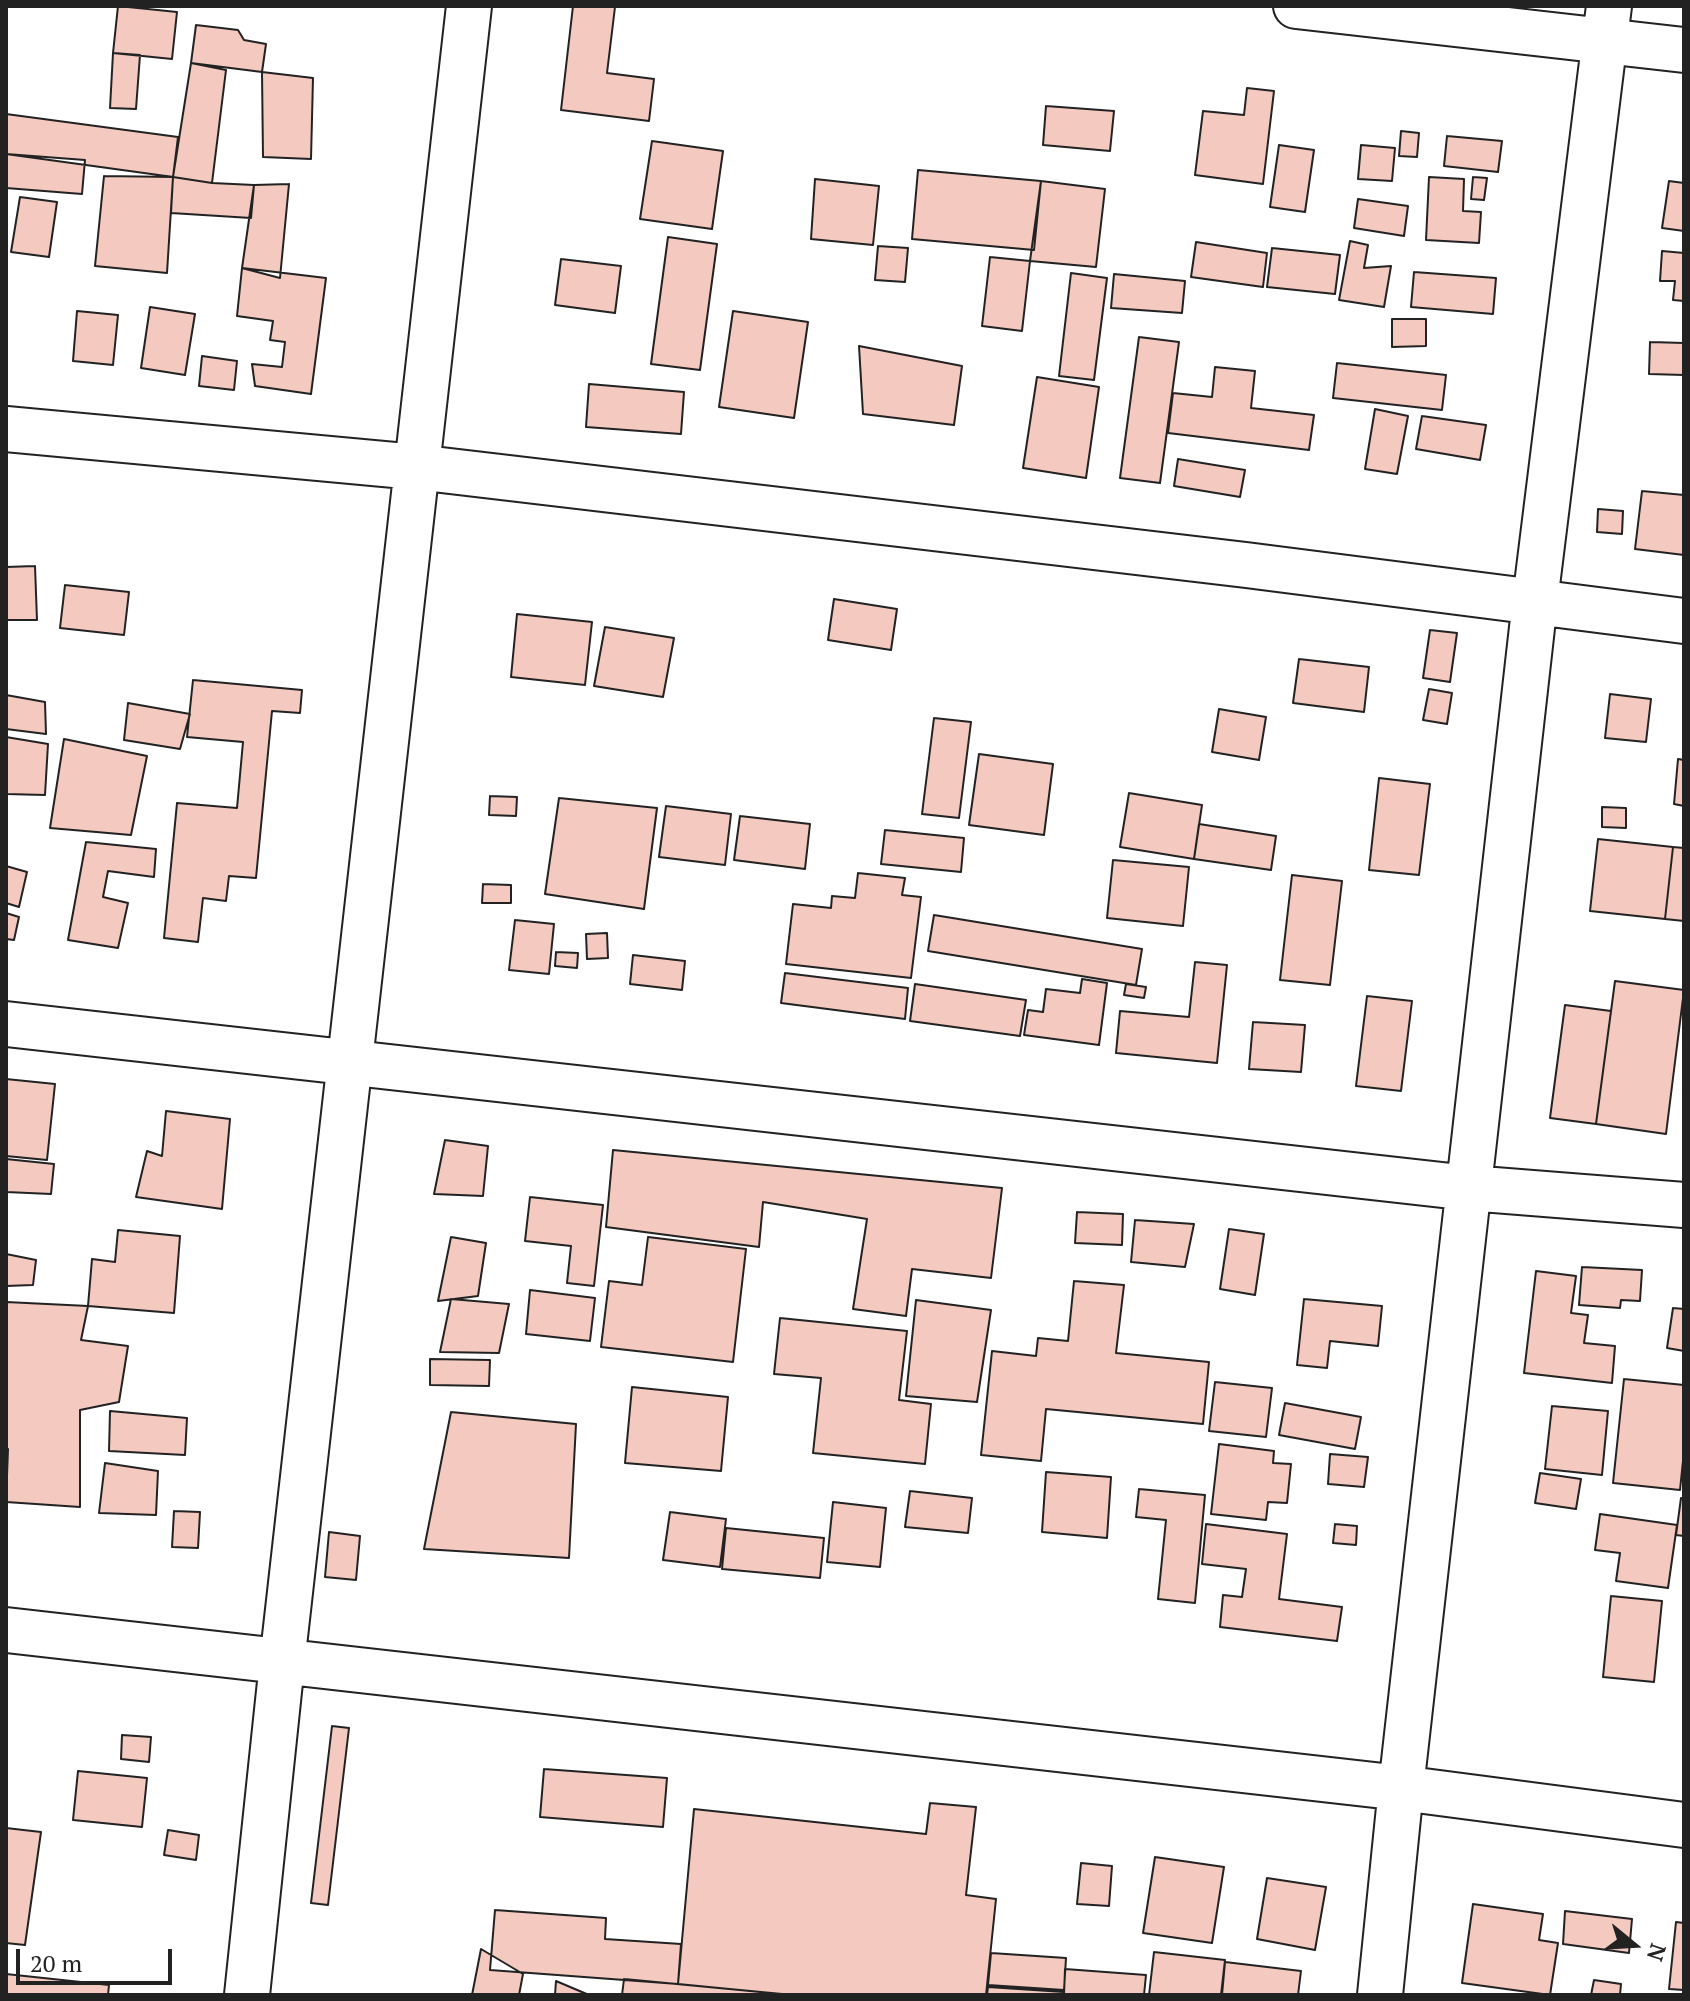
<!DOCTYPE html>
<html>
<head>
<meta charset="utf-8">
<style>
	body { margin:0 }
	#map { position:relative; width:1690px; height:2001px; overflow:hidden; background:#fff; font-family:"PT Serif",serif }
	canvas { display:block }
	.frame { position:absolute; inset:0; border:8px solid #222; pointer-events:none }
	.north { position:absolute; left:1594px; top:1905px; width:80px; height:80px; -webkit-text-stroke:6px #fff; paint-order:stroke; rotate:108deg; font-size:22px; font-weight:700; line-height:32px; text-align:center; color:#222 }
	.north::after { content:''; display:block; margin:auto; width:28px; height:36px; background:#222; clip-path:polygon(50% 0,100% 100%,50% 72%,0 100%) }
	.scale { position:absolute; left:16px; top:1949px; width:156px; height:36px; box-sizing:border-box; border:4px solid #222; border-top:0; padding-left:10px; font-size:24px; line-height:28px; white-space:nowrap; color:#222; -webkit-text-stroke:6px #fff; paint-order:stroke }
</style>
</head>
<body>
<div id="map">
<canvas width="1690" height="2001"></canvas>
<div class="frame"></div>
<div class="north">N</div>
<div class="scale">20 m</div>
</div>
<script>
const g = document.querySelector('canvas').getContext('2d');
g.lineJoin = 'round';
function fillPath(path, color) {
  g.fillStyle = color;
  g.fill(path, 'evenodd');
}
function poly(rows) {
  const path = new Path2D();
  for (const r of rows) {
    path.moveTo(r[0], r[1]);
    for (let i = 2; i < r.length; i += 2) path.lineTo(r[i], r[i + 1]);
  }
  return path;
}
function trace(path, color, width, dash) {
  g.strokeStyle = color;
  g.lineWidth = width;
  g.lineCap = dash ? 'butt' : 'round';
  g.setLineDash(dash || []);
  g.stroke(path);
}
const building = poly([
	[118,6,177,12,172,59,113,53,118,6],
	[573,6,615,7,607,73,654,79,649,121,561,110,573,6],
	[196,25,238,30,244,40,266,44,262,72,191,63,196,25],
	[113,53,140,55,136,109,110,108,113,53],
	[191,63,226,70,212,183,173,177,191,63],
	[262,72,313,78,311,159,263,157,262,72],
	[1247,88,1274,91,1263,184,1195,175,1203,111,1244,115,1247,88],
	[1046,106,1114,111,1110,151,1043,145,1046,106],
	[6,114,178,137,173,177,6,154,6,114],
	[1401,131,1419,133,1417,157,1399,156,1401,131],
	[1447,136,1502,141,1498,172,1444,166,1447,136],
	[652,141,723,151,712,229,640,219,652,141],
	[1279,145,1314,150,1305,212,1270,207,1279,145],
	[1361,145,1395,148,1392,181,1358,179,1361,145],
	[6,154,85,160,82,194,6,188,6,154],
	[918,170,1041,181,1034,250,912,239,918,170],
	[104,176,173,177,167,273,95,266,104,176],
	[173,177,212,183,254,185,251,218,171,213,173,177],
	[1429,177,1464,179,1463,211,1481,212,1479,243,1426,240,1429,177],
	[1473,177,1487,178,1484,200,1471,199,1473,177],
	[815,179,879,186,873,245,811,239,815,179],
	[1041,181,1105,189,1096,267,1030,261,1041,181],
	[1669,181,1684,183,1684,231,1662,228,1669,181],
	[289,184,280,278,242,268,254,185,289,184],
	[20,197,57,202,49,257,11,252,20,197],
	[1358,199,1408,206,1404,236,1354,228,1358,199],
	[668,237,717,244,700,370,651,364,668,237],
	[1350,241,1368,245,1364,268,1391,266,1384,307,1339,300,1350,241],
	[1196,242,1267,253,1263,287,1191,277,1196,242],
	[878,246,908,248,905,282,875,280,878,246],
	[1272,248,1340,255,1335,294,1267,287,1272,248],
	[1662,251,1684,253,1684,301,1673,300,1675,281,1660,281,1662,251],
	[990,257,1030,261,1022,331,982,326,990,257],
	[561,259,621,266,615,313,555,305,561,259],
	[242,268,326,278,311,394,255,386,252,364,282,367,285,342,270,340,273,321,237,316,242,268],
	[1414,272,1496,278,1493,314,1411,307,1414,272],
	[1071,273,1107,278,1094,380,1059,376,1071,273],
	[1114,274,1185,281,1182,313,1111,308,1114,274],
	[150,307,195,314,185,375,141,368,150,307],
	[77,311,118,315,113,365,73,361,77,311],
	[733,311,808,322,794,418,719,407,733,311],
	[1392,319,1426,319,1426,346,1392,347,1392,319],
	[1139,337,1179,342,1160,483,1120,478,1139,337],
	[1650,342,1684,343,1684,375,1649,374,1650,342],
	[859,346,962,366,954,425,863,414,859,346],
	[202,356,237,361,234,390,199,386,202,356],
	[1337,363,1446,375,1442,410,1333,398,1337,363],
	[1215,367,1255,371,1251,408,1314,415,1309,450,1168,433,1173,393,1212,397,1215,367],
	[1037,377,1099,387,1086,478,1023,468,1037,377],
	[589,384,684,392,681,434,586,427,589,384],
	[1375,409,1408,416,1397,474,1365,469,1375,409],
	[1422,416,1486,425,1480,460,1416,449,1422,416],
	[1178,459,1245,470,1240,497,1174,486,1178,459],
	[1642,491,1684,495,1684,555,1635,549,1642,491],
	[1598,509,1623,511,1622,534,1597,532,1598,509],
	[35,566,37,620,6,620,6,567,35,566],
	[65,585,129,592,124,635,60,628,65,585],
	[834,599,897,609,891,650,828,640,834,599],
	[517,614,592,622,585,685,511,677,517,614],
	[605,627,674,638,663,697,594,686,605,627],
	[1430,630,1457,633,1450,682,1423,678,1430,630],
	[1299,659,1369,667,1364,712,1293,703,1299,659],
	[193,680,302,690,300,713,272,711,256,878,229,876,226,901,203,898,198,942,164,938,177,803,237,808,243,742,187,737,193,680],
	[1429,689,1452,693,1447,724,1423,720,1429,689],
	[1610,694,1651,699,1646,742,1605,738,1610,694],
	[6,695,45,702,46,734,6,729,6,695],
	[128,703,190,714,180,749,124,740,128,703],
	[1219,709,1266,717,1259,760,1212,752,1219,709],
	[934,718,971,722,959,818,922,814,934,718],
	[6,737,48,744,45,795,6,794,6,737],
	[64,739,147,756,131,835,50,828,64,739],
	[979,754,1053,764,1044,835,969,825,979,754],
	[1678,759,1684,760,1684,806,1674,804,1678,759],
	[1379,778,1430,784,1419,875,1369,870,1379,778],
	[1129,793,1202,805,1194,859,1120,847,1129,793],
	[490,796,517,797,516,816,489,815,490,796],
	[559,798,657,808,644,909,545,894,559,798],
	[666,806,731,814,725,865,659,857,666,806],
	[1602,807,1626,808,1626,828,1602,827,1602,807],
	[740,816,810,824,805,869,734,860,740,816],
	[1199,824,1276,836,1271,870,1194,859,1199,824],
	[885,830,964,838,961,872,881,864,885,830],
	[1598,839,1673,847,1665,919,1590,911,1598,839],
	[86,842,156,849,154,877,108,871,103,897,128,903,118,948,68,940,86,842],
	[1673,847,1684,848,1684,921,1665,919,1673,847],
	[1113,860,1189,867,1183,926,1107,918,1113,860],
	[6,866,27,872,19,907,6,903,6,866],
	[858,873,905,878,902,895,921,897,911,978,786,964,793,904,831,908,832,896,855,898,858,873],
	[1292,875,1342,881,1330,985,1280,980,1292,875],
	[483,884,511,885,511,903,482,903,483,884],
	[6,913,19,917,14,940,6,939,6,913],
	[934,915,1142,949,1136,985,928,951,934,915],
	[515,920,554,924,549,974,509,970,515,920],
	[607,933,608,958,587,959,586,934,607,933],
	[556,952,578,953,577,968,555,966,556,952],
	[633,955,685,961,682,990,630,984,633,955],
	[1195,962,1227,965,1217,1063,1116,1053,1120,1011,1189,1017,1195,962],
	[785,973,908,988,905,1019,781,1003,785,973],
	[1082,979,1107,983,1099,1045,1024,1035,1028,1010,1043,1012,1046,989,1080,993,1082,979],
	[1615,981,1684,990,1666,1134,1596,1124,1615,981],
	[915,984,1026,1000,1020,1036,910,1021,915,984],
	[1126,984,1146,987,1144,998,1124,995,1126,984],
	[1367,996,1412,1001,1401,1091,1356,1086,1367,996],
	[1565,1005,1611,1011,1596,1124,1550,1118,1565,1005],
	[1253,1022,1305,1025,1301,1072,1249,1069,1253,1022],
	[6,1079,55,1084,47,1160,6,1156,6,1079],
	[166,1111,230,1119,222,1209,136,1197,147,1151,162,1156,166,1111],
	[445,1140,488,1146,483,1196,434,1194,445,1140],
	[613,1150,1002,1188,991,1278,912,1269,906,1316,853,1309,867,1219,763,1202,759,1247,606,1227,613,1150],
	[6,1159,54,1164,51,1194,6,1192,6,1159],
	[530,1197,603,1205,594,1286,567,1283,571,1246,525,1241,530,1197],
	[1077,1212,1123,1214,1122,1245,1075,1243,1077,1212],
	[1135,1220,1194,1224,1185,1267,1131,1262,1135,1220],
	[1229,1229,1264,1234,1255,1295,1220,1289,1229,1229],
	[118,1230,180,1236,174,1313,88,1306,92,1259,115,1262,118,1230],
	[451,1237,486,1243,478,1296,438,1301,451,1237],
	[648,1237,746,1249,733,1362,601,1347,609,1281,642,1285,648,1237],
	[6,1254,36,1260,33,1285,6,1286,6,1254],
	[1582,1267,1642,1270,1640,1301,1621,1300,1620,1308,1579,1305,1582,1267],
	[1536,1271,1576,1276,1571,1313,1588,1315,1584,1343,1615,1346,1612,1383,1524,1373,1536,1271],
	[1074,1281,1124,1285,1116,1353,1209,1362,1203,1424,1046,1409,1041,1461,981,1455,992,1351,1036,1356,1038,1338,1068,1341,1074,1281],
	[530,1290,595,1298,590,1341,526,1334,530,1290],
	[451,1299,509,1304,499,1353,440,1352,451,1299],
	[1304,1299,1382,1306,1378,1346,1330,1341,1327,1368,1297,1365,1304,1299],
	[916,1300,991,1310,977,1402,906,1396,916,1300],
	[6,1302,88,1306,81,1340,128,1346,119,1402,80,1410,80,1507,6,1502,8,1449,6,1449,6,1302],
	[1673,1308,1684,1309,1684,1351,1667,1348,1673,1308],
	[780,1318,907,1331,899,1400,931,1404,925,1464,813,1453,821,1378,774,1374,780,1318],
	[430,1359,490,1360,489,1386,430,1385,430,1359],
	[1624,1379,1684,1385,1684,1451,1680,1490,1613,1483,1624,1379],
	[1215,1382,1272,1388,1266,1437,1209,1431,1215,1382],
	[632,1387,728,1397,721,1471,625,1463,632,1387],
	[1285,1403,1361,1417,1355,1449,1279,1435,1285,1403],
	[1552,1406,1608,1411,1602,1475,1545,1469,1552,1406],
	[110,1411,187,1418,185,1455,109,1451,110,1411],
	[451,1412,576,1424,569,1558,424,1549,451,1412],
	[1219,1444,1274,1451,1273,1463,1291,1464,1287,1503,1268,1502,1266,1520,1211,1514,1219,1444],
	[1330,1454,1368,1457,1364,1487,1328,1484,1330,1454],
	[105,1463,158,1471,156,1515,99,1513,105,1463],
	[1046,1472,1111,1477,1107,1538,1042,1532,1046,1472],
	[1540,1473,1581,1479,1576,1509,1535,1503,1540,1473],
	[1139,1489,1205,1495,1195,1603,1158,1599,1166,1520,1136,1517,1139,1489],
	[910,1491,972,1498,968,1533,905,1527,910,1491],
	[1681,1498,1684,1499,1684,1536,1676,1535,1681,1498],
	[833,1502,886,1508,880,1567,827,1562,833,1502],
	[174,1511,200,1512,198,1548,172,1547,174,1511],
	[670,1512,726,1519,720,1567,663,1560,670,1512],
	[1600,1514,1677,1525,1668,1588,1616,1581,1620,1553,1595,1550,1600,1514],
	[1206,1524,1287,1534,1279,1599,1342,1607,1337,1641,1220,1627,1223,1595,1242,1597,1246,1569,1202,1564,1206,1524],
	[1335,1524,1357,1526,1356,1545,1333,1543,1335,1524],
	[726,1528,824,1538,820,1578,722,1569,726,1528],
	[329,1532,360,1536,356,1580,325,1577,329,1532],
	[1611,1596,1662,1601,1654,1682,1603,1677,1611,1596],
	[332,1726,349,1728,328,1905,311,1903,332,1726],
	[122,1735,151,1737,149,1762,121,1759,122,1735],
	[544,1769,667,1778,663,1827,540,1817,544,1769],
	[78,1771,147,1778,142,1827,73,1820,78,1771],
	[930,1803,976,1807,966,1895,996,1899,986,1995,791,1995,678,1984,694,1809,926,1834,930,1803],
	[6,1828,41,1832,25,1945,6,1943,6,1828],
	[168,1830,199,1835,196,1860,164,1855,168,1830],
	[1155,1857,1224,1867,1212,1943,1143,1933,1155,1857],
	[1081,1863,1112,1866,1109,1906,1077,1904,1081,1863],
	[1267,1878,1326,1887,1315,1950,1257,1939,1267,1878],
	[1473,1904,1543,1914,1539,1940,1558,1943,1550,1995,1462,1983,1473,1904],
	[495,1910,606,1918,605,1939,681,1944,678,1984,490,1970,495,1910],
	[1565,1911,1632,1919,1629,1953,1563,1944,1565,1911],
	[1676,1922,1684,1923,1684,1990,1669,1989,1676,1922],
	[481,1949,523,1974,519,1995,472,1995,481,1949],
	[1154,1952,1225,1960,1221,1995,1149,1995,1154,1952],
	[991,1953,1066,1958,1064,1990,988,1985,991,1953],
	[1225,1962,1301,1971,1298,1995,1222,1995,1225,1962],
	[1065,1969,1146,1975,1144,1995,1064,1995,1065,1969],
	[6,1974,109,1985,108,1995,6,1995,6,1974],
	[624,1979,782,1994,782,1995,622,1995,624,1979],
	[1594,1980,1621,1984,1620,1995,1591,1995,1594,1980],
	[556,1981,589,1995,555,1995,556,1981],
	[988,1987,1064,1992,1063,1995,987,1995,988,1987]
]);
const minor = poly([
	[1296,6,1684,50],
	[6,429,416,467,1246,565,1684,621],
	[6,1024,1469,1188,1684,1205],
	[6,1630,1401,1788,1684,1825],
	[247,1995,282,1663,469,6],
	[1380,1995,1401,1788,1535,601,1609,6]
]);
fillPath(building, '#f3c9c0');
trace(building, '#222', 2);
trace(minor, '#222', 48);
trace(minor, '#fff', 44);
</script>
</body>
</html>
